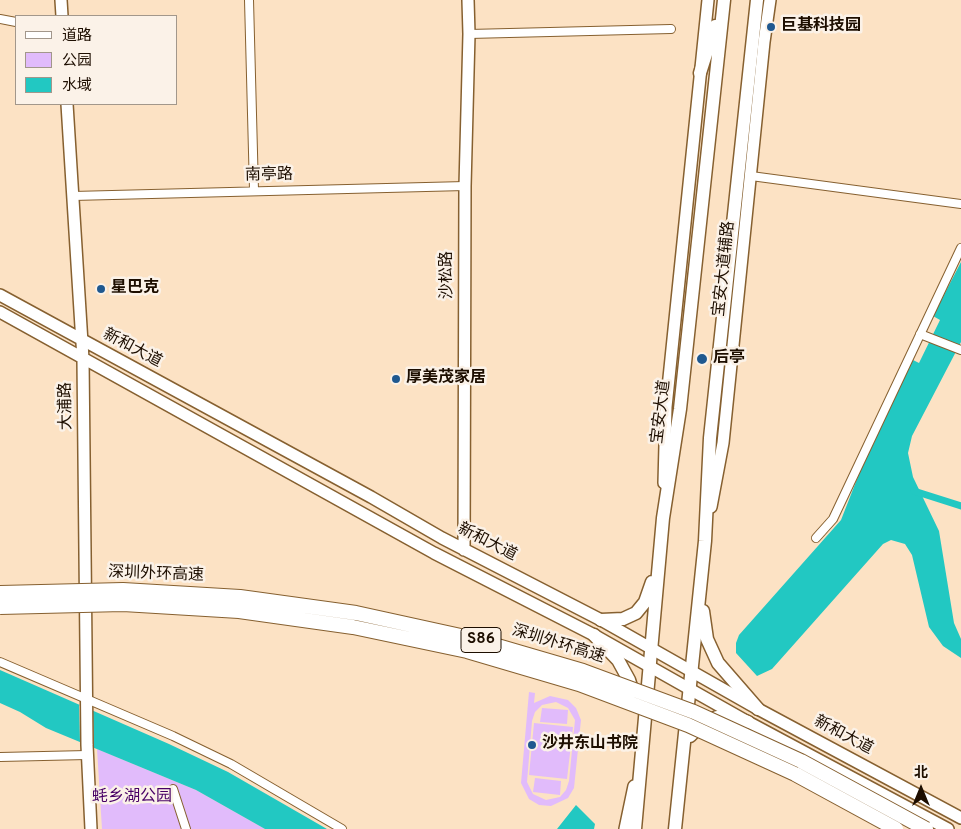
<!DOCTYPE html>
<html>
<head>
<meta charset="utf-8">
<style>
	body { margin:0 }
	#map { position:relative; width:961px; height:829px; overflow:hidden; background:#fce2c4; font-family:Overpass,"Noto Sans SC",sans-serif }
	canvas { display:block }
	.legend { position:absolute; left:15px; top:15px; width:162px; height:90px; box-sizing:border-box; background:#fbf2e8; border:1px solid #a2978b; margin:0; padding:6px 9px; list-style:none; font-size:15px; color:#1d0e00 }
	.legend li { display:flex; align-items:center; gap:10px; height:25px }
	.legend b { width:25px; border:1px solid #a2978b }
	.north { position:absolute; left:896px; top:764px; width:50px; height:50px; -webkit-text-stroke:4px #fbf2e8; paint-order:stroke; rotate:0deg; font-size:14px; font-weight:700; line-height:20px; text-align:center; color:#1d0e00 }
	.north::after { content:''; display:block; margin:auto; width:18px; height:22px; background:#1d0e00; clip-path:polygon(50% 0,100% 100%,50% 72%,0 100%) }
</style>
</head>
<body>
<div id="map">
<canvas width="961" height="829"></canvas>
<ul class="legend">
<li><b style="height:6px;background:#fff"></b>道路</li>
<li><b style="height:14px;background:#e1bbfb"></b>公园</li>
<li><b style="height:14px;background:#22c8c2"></b>水域</li>
</ul>
<div class="north">北</div>
</div>
<script>
const g = document.querySelector('canvas').getContext('2d');
g.lineJoin = 'round';
function fillPath(path, color) {
  g.fillStyle = color;
  g.fill(path, 'evenodd');
}
function poly(rows) {
  const path = new Path2D();
  for (const r of rows) {
    path.moveTo(r[0], r[1]);
    for (let i = 2; i < r.length; i += 2) path.lineTo(r[i], r[i + 1]);
  }
  return path;
}
function trace(path, color, width, dash) {
  g.strokeStyle = color;
  g.lineWidth = width;
  g.lineCap = dash ? 'butt' : 'round';
  g.setLineDash(dash || []);
  g.stroke(path);
}
function label(font, color, halo, rows, align = 'center') {
  g.font = font + ' Overpass,"Noto Sans SC",sans-serif';
  g.lineWidth = 5;
  g.setLineDash([]);
  g.textBaseline = 'middle';
  g.strokeStyle = halo;
  g.fillStyle = color;
  for (const [text, x, y, turn = 0] of rows) {
    g.save();
    g.translate(x, y);
    g.rotate((+turn || 0) * Math.PI / 180);
    g.textAlign = isNaN(turn) ? turn : align;
    if (halo) g.strokeText(text, 0, 0);
    g.fillText(text, 0, 0);
    g.restore();
  }
}
const green = poly([
	[529,692,535,693,534,703,550,696,568,700,576,708,581,720,574,788,568,798,551,806,539,805,529,799,521,783],
	[556,702,568,708,575,720,569,781,566,790,560,797,546,800,533,794,527,782,532,721,535,712,542,705],
	[542,708,568,710,567,724,540,722],
	[534,723,573,727,567,779,529,775],
	[97,749,196,790,265,829,102,829],
	[535,778,561,781,560,795,533,792]
]);
const water = poly([
	[961,262,961,342,912,436,908,453,913,477,939,531,954,623,961,639,961,658,943,646,929,627,912,555,905,544,891,540,883,544,772,669,757,676,736,653,736,643,739,635,841,520,879,423,911,359,919,363,940,320,933,316],
	[0,670,169,744,228,772,327,829,265,829,196,790,46,728,20,712,0,703],
	[576,805,595,824,594,829,557,829]
]);
const pier = poly([
	[79,705,93,711,94,748,80,742]
]);
const canal = poly([
	[914,491,961,506]
]);
const street = poly([
	[249,0,254,190],
	[0,19,16,22],
	[469,34,671,29],
	[751,176,961,204],
	[73,196,465,186],
	[920,334,961,350],
	[816,538,833,519,961,248],
	[0,662,173,736,231,764,342,829],
	[0,757,87,755],
	[173,789,186,829]
]);
const secondary = poly([
	[61,0,62,16],
	[67,104,83,359,87,745,91,829],
	[0,295,371,497,442,538,601,620,758,709,961,818],
	[0,312,434,553,594,635,748,722,948,829],
	[664,483,666,407,708,0],
	[711,507,723,443,764,42,770,0],
	[464,550,465,186,469,34,468,0],
	[625,829,634,786]
]);
const primary = poly([
	[700,73,715,26],
	[703,611,707,639,718,663,758,709],
	[601,620,623,619,636,613,645,602,652,582],
	[594,635,618,660,629,680,634,696],
	[690,736,702,724,717,717,733,717,748,722],
	[635,829,663,518,680,409,724,0],
	[675,829,705,541,710,438,757,0]
]);
const highwayBridge = poly([
	[0,593,123,590,240,597,356,613,470,638,583,671,694,712,801,761,926,829],
	[0,607,123,604,239,611,353,627,467,651,579,684,688,725,795,774,896,829]
]);
const markers = [
	[771,27,5,"#1f588f"],
	[101,289,5,"#1f588f"],
	[702,359,6,"#1f588f"],
	[396,379,5,"#1f588f"],
	[532,745,5,"#1f588f"]
];
const shields = [
	[481,640,40]
];
const shieldNames = [
	["S86",481,640]
];
const poiNames = [
	["巨基科技园",781,27],
	["星巴克",111,289],
	["后亭",713,359],
	["厚美茂家居",406,379],
	["沙井东山书院",542,745]
];
const streetNames = [
	["南亭路",269,176,-1],
	["宝安大道辅路",725,269,-84],
	["沙松路",448,275,-90],
	["新和大道",132,349,28],
	["大浦路",67,406,-91],
	["宝安大道",662,412,-83],
	["新和大道",487,543,27],
	["深圳外环高速",156,575,2],
	["深圳外环高速",558,645,17],
	["新和大道",843,736,28]
];
const parkNames = [
	["蚝乡湖公园",132,798]
];
fillPath(green, '#e1bbfb');
fillPath(water, '#22c8c2');
fillPath(pier, '#fce2c4');
trace(canal, '#22c8c2', 7);
trace(street, '#866030', 10);
trace(secondary, '#866030', 14);
trace(primary, '#866030', 15);
trace(street, '#fff', 8);
trace(secondary, '#fff', 11);
trace(primary, '#fff', 12);
trace(highwayBridge, '#866030', 16, []);
trace(highwayBridge, '#fff', 14);
for (const [x, y, r, color] of markers) {
  const dot = new Path2D();
  dot.arc(x, y, r, 0, 2 * Math.PI);
  g.fillStyle = color;
  g.fill(dot);
  trace(dot, '#fbf2e8', 2);
}
for (const [x, y, w] of shields) {
  const box = new Path2D();
  box.roundRect(x - w / 2, y - 12.5, w, 25, 4);
  g.fillStyle = '#fbf2e8';
  g.fill(box);
  trace(box, '#1d0e00', 1);
}
label('bold 15px', '#1d0e00', null, shieldNames);
label('bold 16px', '#1d0e00', '#fbf2e8', poiNames, 'left');
label('16px', '#1d0e00', '#fbf2e8', streetNames);
label('16px', '#480066', '#fbf2e8', parkNames);
</script>
</body>
</html>
